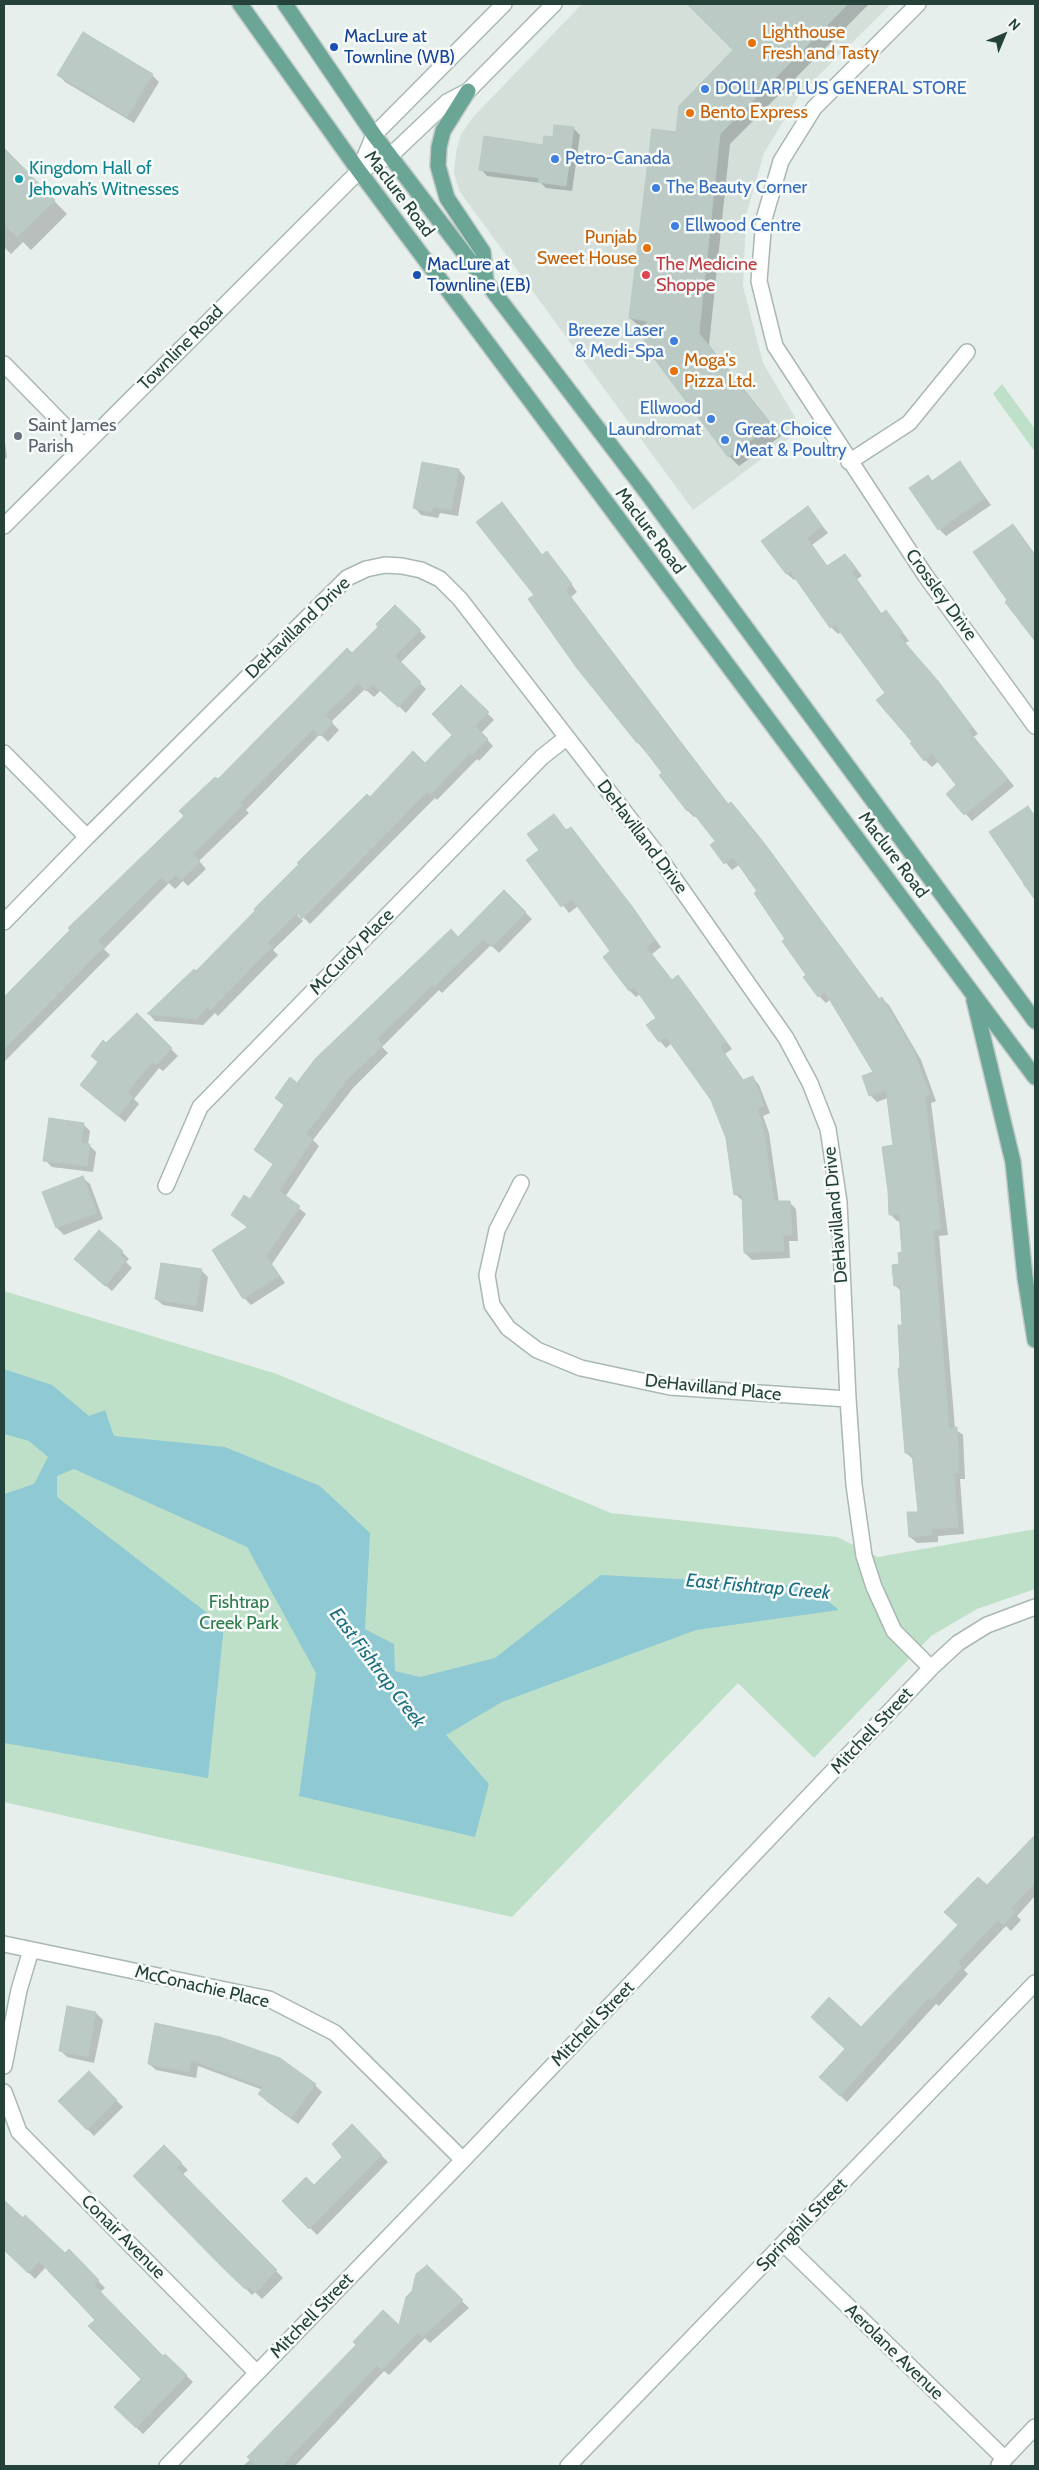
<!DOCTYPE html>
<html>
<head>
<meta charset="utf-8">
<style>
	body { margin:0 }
	#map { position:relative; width:1039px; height:2470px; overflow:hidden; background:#e6efeb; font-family:Cabin,sans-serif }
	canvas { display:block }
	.frame { position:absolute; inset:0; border:5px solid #24423a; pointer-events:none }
	.north { position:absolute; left:979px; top:10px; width:50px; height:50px; -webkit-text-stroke:4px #f7fbf9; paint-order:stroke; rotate:45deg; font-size:14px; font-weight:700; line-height:20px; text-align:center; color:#24423a }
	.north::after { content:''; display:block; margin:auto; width:18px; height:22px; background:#24423a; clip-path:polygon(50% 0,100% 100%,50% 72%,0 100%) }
</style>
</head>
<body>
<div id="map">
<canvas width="1039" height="2470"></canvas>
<div class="frame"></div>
<div class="north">N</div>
</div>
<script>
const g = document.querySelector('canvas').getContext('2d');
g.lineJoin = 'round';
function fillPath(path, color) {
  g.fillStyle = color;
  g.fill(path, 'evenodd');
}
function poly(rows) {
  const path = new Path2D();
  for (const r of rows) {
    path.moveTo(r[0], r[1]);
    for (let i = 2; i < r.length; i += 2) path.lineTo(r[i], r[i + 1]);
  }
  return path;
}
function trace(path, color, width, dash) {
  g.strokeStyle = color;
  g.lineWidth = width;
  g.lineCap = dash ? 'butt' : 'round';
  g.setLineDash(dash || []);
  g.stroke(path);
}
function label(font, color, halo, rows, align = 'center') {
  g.font = font + ' Cabin,sans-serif';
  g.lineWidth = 5;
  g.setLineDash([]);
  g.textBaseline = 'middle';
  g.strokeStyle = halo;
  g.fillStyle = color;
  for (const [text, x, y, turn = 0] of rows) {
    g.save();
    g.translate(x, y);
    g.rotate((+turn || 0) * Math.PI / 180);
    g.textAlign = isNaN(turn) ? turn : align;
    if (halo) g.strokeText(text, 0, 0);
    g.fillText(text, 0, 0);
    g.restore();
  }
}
const built = poly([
	[582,4,891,4,800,94,764,153,746,215,743,286,763,363,802,429,693,510,460,192,454,173,456,152,461,134,475,115]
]);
const green = poly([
	[1002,384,1035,429,1035,452,993,394],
	[4,1291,277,1374,611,1513,837,1537,878,1557,1035,1529,1035,1589,977,1609,931,1636,814,1758,738,1683,512,1917,4,1802]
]);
const water = poly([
	[4,1369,52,1385,89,1416,105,1410,114,1436,225,1447,320,1486,370,1533,365,1629,394,1644,395,1671,420,1677,495,1658,601,1575,809,1586,839,1610,696,1630,502,1702,446,1735,489,1784,475,1837,299,1796,316,1673,247,1547,74,1469,57,1476,57,1497,224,1626,208,1778,4,1743,4,1494,34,1484,48,1457,29,1441,4,1434]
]);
const shadow = poly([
	[693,4,869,4,730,144,709,345,781,436,739,466,729,456,647,329,641,328,630,318,677,133,735,50,691,6],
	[59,75,152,75,159,82,134,123,65,82],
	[573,128,580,135,572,191,546,188,541,183,487,176,481,169,544,146],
	[9,155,67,214,31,250,23,242,11,254,4,247,4,160],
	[4,435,7,457,4,461],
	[960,463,991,505,946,536,939,529,928,477,933,482],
	[459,470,465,477,458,516,440,513,438,518,421,515,415,508],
	[502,504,543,556,547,553,554,560,577,592,571,597,729,805,731,803,738,810,766,845,880,1000,882,999,889,1005,921,1060,936,1101,931,1103,948,1235,939,1236,955,1429,963,1435,965,1479,960,1479,964,1534,938,1536,938,1542,917,1543,910,1537,919,1513,913,1459,906,1453,902,1369,903,1326,902,1292,895,1285,903,1254,901,1221,897,1221,890,1214,894,1146,888,1098,877,1102,870,1095,875,1073,831,999,826,1003,819,996,759,891,740,864,732,870,711,845,716,841,696,816,694,817,688,811,664,773,637,742,536,595],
	[808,508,828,533,812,545,828,567,845,555,852,562,862,576,857,579,882,614,885,612,892,618,909,641,905,643,944,689,978,734,973,737,1014,786,972,821,948,794,958,785,939,761,932,767,925,760,886,693,841,632,838,634,831,627,797,578,794,580,787,574,763,542],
	[1013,526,1035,554,1035,639,1006,603,1009,601],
	[395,606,426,637,400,663,426,689,406,713,381,690,374,697,365,689,331,722,339,730,328,742,320,734,246,810,249,813,199,861,206,869,188,886,183,881,175,889,169,883,104,949,110,955,4,1062,4,999,218,781,380,627],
	[461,686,494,720,481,733,493,746,479,761,477,759,437,800,435,798,310,924,299,913,297,915,303,921,273,950,278,955,218,1016,215,1013,203,1025,155,1021,149,1014,194,971,196,973,370,799,425,765,454,735],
	[1028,808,1035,815,1035,899,1023,884,1025,882],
	[554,816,567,831,577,835,640,918,661,947,652,954,672,981,678,977,685,984,709,1017,732,1049,725,1054,744,1081,753,1078,759,1085,770,1113,763,1116,769,1133,779,1203,789,1202,796,1209,798,1241,789,1241,790,1258,752,1260,745,1253,743,1201,735,1194,727,1138,713,1099,672,1043,666,1048,660,1041,658,1018,640,994,636,997,630,991,604,957,612,952,578,906,569,913,528,860,541,850],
	[504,892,532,919,499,953,491,945,442,993,439,990,382,1047,388,1053,353,1088,313,1140,319,1146,285,1197,306,1214,272,1264,285,1283,251,1305,244,1298,248,1228,232,1215,250,1201,274,1165,255,1150,297,1084,458,939],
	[137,1015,178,1056,163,1071,159,1068,134,1099,139,1104,125,1122,81,1085],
	[83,1124,90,1131,88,1144,96,1152,93,1172,52,1167,45,1160],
	[83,1178,90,1184,103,1219,64,1235,57,1228,43,1193],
	[122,1252,129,1259,126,1262,132,1268,112,1291,83,1266],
	[201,1270,208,1277,203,1312,163,1305,156,1299],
	[1035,1836,1035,1896,1017,1916,1021,1920,1011,1931,1006,1926,964,1970,968,1974,939,2006,936,2004,847,2102,827,2083,846,2049,861,2029,960,1925,987,1887],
	[96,2013,103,2020,94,2063,67,2057,60,2050],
	[220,2038,315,2085,322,2092,298,2124,266,2101,260,2094,263,2090,198,2066,196,2078,156,2070,149,2064],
	[89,2073,123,2107,94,2136,60,2101],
	[352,2126,388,2162,317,2235,284,2201,314,2187,344,2157],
	[164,2147,188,2170,182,2175,283,2278,262,2299,255,2292,252,2295,223,2266],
	[4,2201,65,2255,69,2251,105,2288,99,2293,163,2358,165,2355,193,2382,143,2434,116,2407,142,2379,96,2320,46,2267,35,2279,4,2248],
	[427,2267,469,2308,430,2343,425,2338,389,2375,384,2371,295,2466,243,2466,399,2328,413,2292]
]);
const building = poly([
	[687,4,848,4,720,134,699,333,772,425,728,457,644,345,647,321,629,318,652,129,676,132,679,106,733,50,687,4],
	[83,32,153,74,127,117,57,75,83,32],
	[554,125,574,127,566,186,538,182,539,178,479,170,484,136,543,145,544,136,553,137,554,125],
	[4,148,55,200,17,237,4,224,4,148],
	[960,461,985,498,938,530,909,488,928,475,932,481,960,461],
	[422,462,459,469,451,510,433,507,432,512,413,508,422,462],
	[502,502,542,555,547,551,572,584,565,589,651,704,728,804,731,802,759,837,879,999,882,997,914,1052,930,1094,925,1096,941,1229,933,1230,949,1428,957,1427,959,1473,954,1473,958,1527,932,1529,932,1535,909,1537,907,1512,918,1512,912,1453,905,1453,898,1368,900,1368,898,1325,902,1325,900,1285,894,1286,892,1265,899,1264,898,1253,902,1252,899,1214,889,1215,888,1191,882,1147,893,1145,886,1090,869,1096,862,1076,873,1072,825,992,818,997,803,977,806,975,782,941,785,939,754,893,757,891,733,857,724,864,710,845,715,841,690,809,687,811,659,775,662,773,638,741,637,743,576,667,528,599,534,595,476,522,502,502],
	[808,506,822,526,807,538,827,566,845,554,856,569,851,572,881,614,886,610,903,633,899,636,938,681,972,727,968,730,1008,779,964,815,946,794,956,785,932,754,924,761,910,743,912,742,876,700,885,693,835,625,830,628,790,571,786,574,761,541,808,506],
	[1013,524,1035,555,1035,641,1005,602,1007,600,973,552,1013,524],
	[395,605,421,630,395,656,421,682,398,707,373,684,366,691,358,683,325,715,333,723,320,736,313,729,240,803,243,805,193,854,200,862,181,880,176,875,167,883,162,877,98,941,104,947,4,1049,4,997,70,930,68,928,184,816,179,811,215,777,218,779,347,648,352,653,378,627,376,624,395,605],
	[461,685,489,712,475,726,488,739,472,755,470,753,430,795,427,792,302,919,297,913,267,943,272,947,210,1010,207,1007,196,1019,147,1014,194,969,196,971,255,911,254,909,299,864,297,863,367,794,370,797,413,751,425,763,452,735,432,714,461,685],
	[1028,806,1035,817,1035,900,989,832,1028,806],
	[554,814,566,830,571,827,634,909,655,940,646,947,672,980,678,975,703,1009,726,1042,720,1047,743,1080,753,1076,764,1106,757,1109,763,1125,774,1201,790,1201,792,1235,783,1235,784,1251,744,1253,742,1194,734,1195,726,1138,711,1100,666,1037,659,1042,646,1025,656,1018,634,987,629,991,603,957,610,951,572,899,561,907,526,860,539,850,527,834,554,814],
	[504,890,526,912,492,947,483,939,434,987,432,985,377,1039,383,1045,346,1081,306,1134,313,1139,279,1191,300,1206,266,1256,279,1276,243,1299,212,1250,248,1227,231,1215,244,1195,250,1199,273,1164,254,1150,284,1105,275,1098,290,1077,297,1083,315,1059,451,929,458,937,504,890],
	[137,1013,172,1048,156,1065,152,1062,127,1092,133,1097,118,1116,80,1085,98,1062,91,1056,103,1040,106,1043,137,1013],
	[49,1118,84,1123,81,1143,90,1144,87,1166,43,1161,49,1118],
	[83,1176,97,1213,56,1228,42,1192,83,1176],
	[99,1230,123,1251,120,1255,126,1261,105,1286,74,1259,99,1230],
	[161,1263,202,1269,196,1306,155,1299,161,1263],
	[1035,1835,1035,1883,1011,1908,1015,1913,1003,1925,998,1920,958,1962,962,1967,931,2000,928,1998,840,2096,819,2077,845,2049,811,2017,829,1997,861,2027,958,1925,944,1912,978,1877,987,1885,1035,1835],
	[67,2006,96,2012,88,2057,59,2051,67,2006],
	[155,2023,220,2037,280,2058,316,2084,291,2118,258,2094,263,2087,191,2060,189,2072,148,2064,155,2023],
	[89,2071,117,2100,87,2130,58,2101,89,2071],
	[352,2124,382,2155,309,2229,282,2201,306,2177,314,2185,342,2157,332,2144,352,2124],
	[164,2145,182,2163,177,2168,277,2270,255,2293,247,2286,245,2289,222,2267,133,2176,164,2145],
	[4,2200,23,2218,25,2215,65,2253,69,2249,99,2280,94,2285,163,2356,165,2354,187,2375,136,2428,114,2407,141,2379,88,2326,95,2320,39,2261,28,2273,4,2250,4,2200],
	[427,2265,463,2300,422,2337,418,2332,382,2370,377,2365,282,2466,257,2466,247,2457,356,2345,353,2342,383,2310,399,2325,406,2297,412,2291,416,2274,427,2265]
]);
const minor = poly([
	[918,4,814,108,781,161,764,219,759,281,775,346,925,575,1035,726],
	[359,171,374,135,504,4],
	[4,364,84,446],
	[849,462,909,423,967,352],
	[4,526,359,171,390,156,447,102,468,91,554,4],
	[4,753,87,837,347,578,366,569,385,565,402,566,421,570,440,579,460,599,654,850,786,1038,810,1083,828,1129,839,1202,848,1399,854,1485,864,1556,874,1587,894,1631,931,1668],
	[4,922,87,837],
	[521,1183,497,1230,487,1275,492,1305,508,1328,537,1350,581,1368,670,1387,848,1399],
	[166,1186,200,1107,542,757,566,738],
	[4,1944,269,1999,335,2033,463,2160],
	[4,2066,19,1990,31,1950],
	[4,2092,19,2132,257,2373],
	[784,2244,1005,2459],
	[999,2465,1035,2427],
	[167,2466,463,2160,931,1668,958,1643,987,1625,1035,1607],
	[568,2466,1035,1983]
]);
const major = poly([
	[240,4,359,171,1035,1077],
	[285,4,374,135,644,489,1035,1021],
	[468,91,443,131,439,147,438,166,447,198,483,252,486,281],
	[974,1000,1013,1162,1025,1277,1035,1340]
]);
const markers = [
	[752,43,5,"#e8710a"],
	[334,47,5,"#1a4fb4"],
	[705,89,5,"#3f7fe0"],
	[690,113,5,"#e8710a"],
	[555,159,5,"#3f7fe0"],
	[19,179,5,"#0f9aa8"],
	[656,188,5,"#3f7fe0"],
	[675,226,5,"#3f7fe0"],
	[647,248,5,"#e8710a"],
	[417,275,5,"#1a4fb4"],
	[646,275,5,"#e0444e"],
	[674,341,5,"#3f7fe0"],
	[674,371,5,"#e8710a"],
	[711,419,5,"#3f7fe0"],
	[18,436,5,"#6b7280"],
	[725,440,5,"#3f7fe0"]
];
const foodNames = [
	["Lighthouse",762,33],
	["Fresh and Tasty",762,54],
	["Bento Express",700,113],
	["Punjab",637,238,"right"],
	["Sweet House",637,259,"right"],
	["Moga's",684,361],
	["Pizza Ltd.",684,382]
];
const transitNames = [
	["MacLure at",344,37],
	["Townline (WB)",344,58],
	["MacLure at",427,265],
	["Townline (EB)",427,286]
];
const shopNames = [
	["DOLLAR PLUS GENERAL STORE",715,89],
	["Petro-Canada",565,159],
	["The Beauty Corner",666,188],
	["Ellwood Centre",685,226],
	["Breeze Laser",664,331,"right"],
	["& Medi-Spa",664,352,"right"],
	["Ellwood",701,409,"right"],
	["Laundromat",701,430,"right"],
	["Great Choice",735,430],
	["Meat & Poultry",735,451]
];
const cultureNames = [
	["Kingdom Hall of",29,169],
	["Jehovah’s Witnesses",29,190]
];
const streetNames = [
	["Maclure Road",399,194,53],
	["Townline Road",181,348,-45],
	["Maclure Road",650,531,53],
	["Crossley Drive",941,595,54],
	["DeHavilland Drive",298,628,-44],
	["DeHavilland Drive",642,837,53],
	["Maclure Road",893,855,53],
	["McCurdy Place",352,952,-46],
	["DeHavilland Drive",836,1215,-95],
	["DeHavilland Place",713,1388,6],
	["Mitchell Street",872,1731,-47],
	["McConachie Place",202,1987,13],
	["Mitchell Street",593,2024,-46],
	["Springhill Street",802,2225,-46],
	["Conair Avenue",123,2237,45],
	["Mitchell Street",312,2316,-46],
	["Aerolane Avenue",894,2352,44]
];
const healthNames = [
	["The Medicine",656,265],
	["Shoppe",656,286]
];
const worshipNames = [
	["Saint James",28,426],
	["Parish",28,447]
];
const parkNames = [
	["Fishtrap",239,1603],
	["Creek Park",239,1624]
];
const waterNames = [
	["East Fishtrap Creek",758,1587,5],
	["East Fishtrap Creek",377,1668,53]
];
fillPath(built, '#d4dfda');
fillPath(green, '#bfe0c8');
fillPath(water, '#8ec9d4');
fillPath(shadow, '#0003');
fillPath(building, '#bbcac4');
trace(building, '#b8c9c2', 1);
trace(minor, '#a8b8b2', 18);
trace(major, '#c2cac8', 18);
trace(minor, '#fff', 15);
trace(major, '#6aa596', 15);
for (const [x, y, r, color] of markers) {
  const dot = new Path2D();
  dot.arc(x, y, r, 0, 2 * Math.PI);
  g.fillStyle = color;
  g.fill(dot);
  trace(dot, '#f7fbf9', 2);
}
label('18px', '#c56008', '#f7fbf9', foodNames, 'left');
label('18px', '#164399', '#f7fbf9', transitNames, 'left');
label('18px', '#366cbe', '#f7fbf9', shopNames, 'left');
label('18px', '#0d838f', '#f7fbf9', cultureNames, 'left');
label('18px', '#24423a', '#f7fbf9', streetNames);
label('18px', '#be3a42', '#f7fbf9', healthNames, 'left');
label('18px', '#5b616d', '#f7fbf9', worshipNames, 'left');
label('18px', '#2d7a4b', '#f7fbf9', parkNames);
label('italic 19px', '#1c6f80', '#f7fbf9', waterNames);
</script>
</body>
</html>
